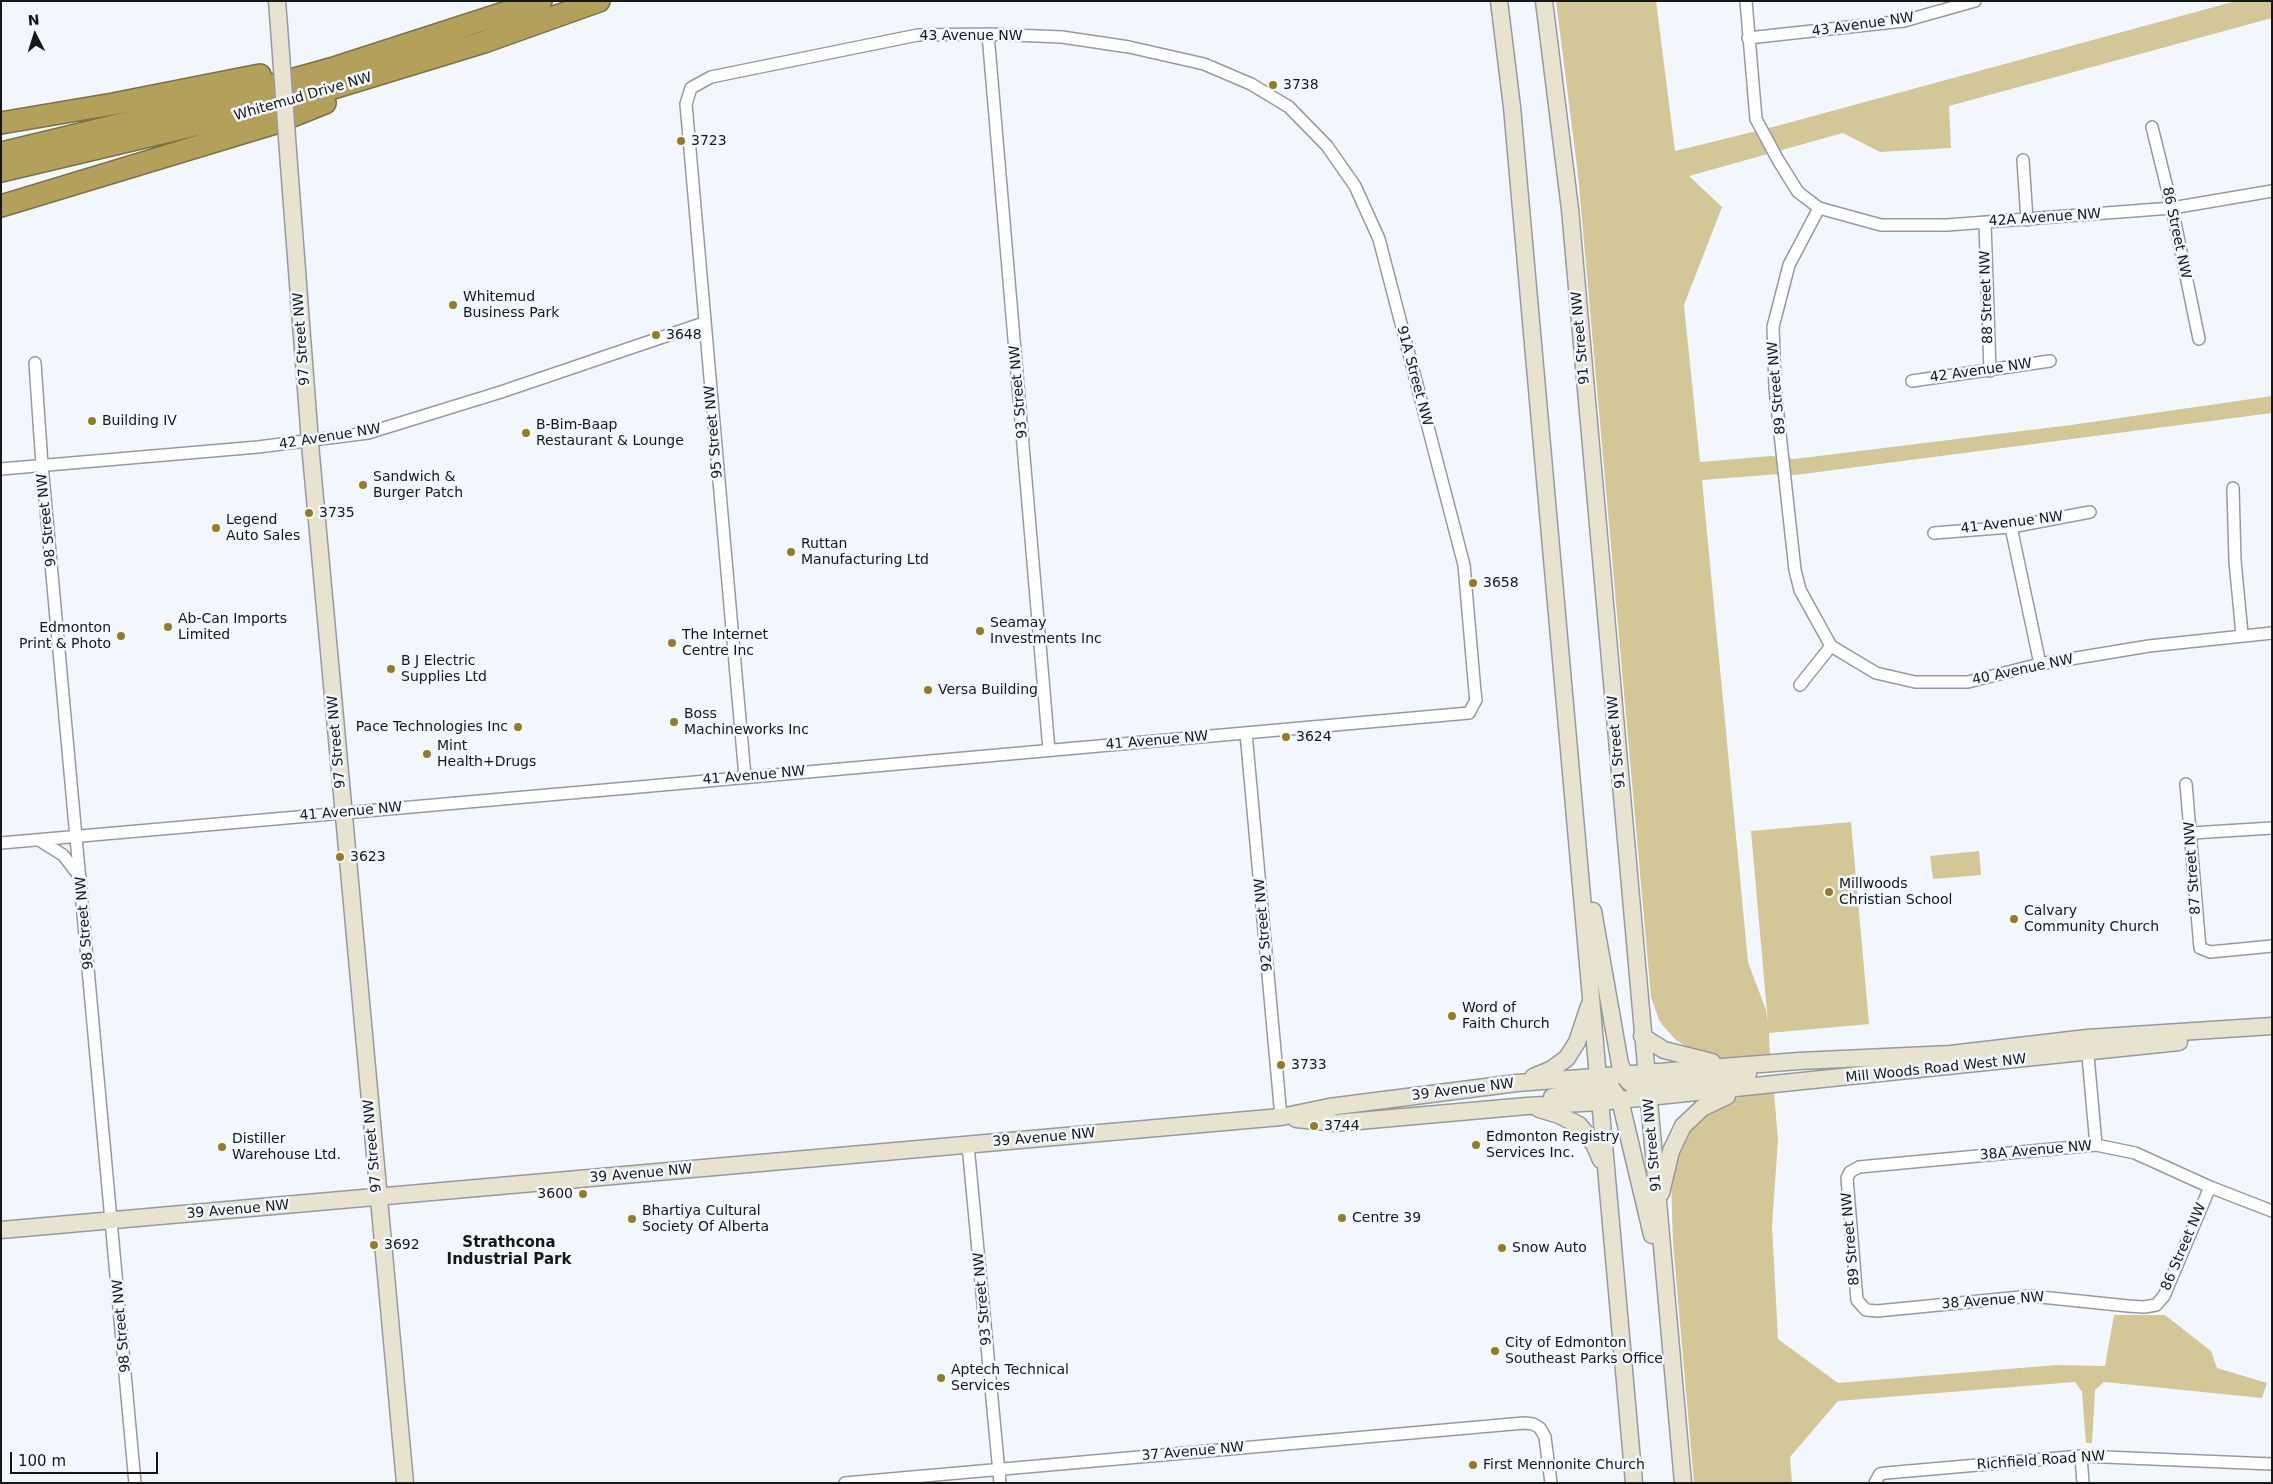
<!DOCTYPE html>
<html>
<head>
<meta charset="utf-8">
<style>
	body { margin:0 }
	#map { position:relative; width:2273px; height:1484px; overflow:hidden; background:#f2f7fe; font-family:"DejaVu Sans",sans-serif }
	canvas { display:block }
	.frame { position:absolute; inset:0; border:2px solid #151719; pointer-events:none }
	.north { position:absolute; left:10px; top:10px; width:50px; height:50px; -webkit-text-stroke:4px #f2f7fe; paint-order:stroke; rotate:355deg; font-size:14px; font-weight:700; line-height:20px; text-align:center; color:#151719 }
	.north::after { content:''; display:block; margin:auto; width:18px; height:22px; background:#151719; clip-path:polygon(50% 0,100% 100%,50% 72%,0 100%) }
	.scale { position:absolute; left:10px; top:1452px; width:148px; height:22px; box-sizing:border-box; border:2px solid #151719; border-top:0; padding-left:6px; font-size:15px; line-height:18px; white-space:nowrap; color:#151719; -webkit-text-stroke:4px #f2f7fe; paint-order:stroke }
</style>
</head>
<body>
<div id="map">
<canvas width="2273" height="1484"></canvas>
<div class="frame"></div>
<div class="north">N</div>
<div class="scale">100 m</div>
</div>
<script>
const g = document.querySelector('canvas').getContext('2d');
g.lineJoin = 'round';
function fillPath(path, color) {
  g.fillStyle = color;
  g.fill(path, 'evenodd');
}
function poly(rows) {
  const path = new Path2D();
  for (const r of rows) {
    path.moveTo(r[0], r[1]);
    for (let i = 2; i < r.length; i += 2) path.lineTo(r[i], r[i + 1]);
  }
  return path;
}
function trace(path, color, width, dash) {
  g.strokeStyle = color;
  g.lineWidth = width;
  g.lineCap = dash ? 'butt' : 'round';
  g.setLineDash(dash || []);
  g.stroke(path);
}
function label(font, color, halo, rows, align = 'center') {
  g.font = font + ' "DejaVu Sans",sans-serif';
  g.lineWidth = 5;
  g.setLineDash([]);
  g.textBaseline = 'middle';
  g.strokeStyle = halo;
  g.fillStyle = color;
  for (const [text, x, y, turn = 0] of rows) {
    g.save();
    g.translate(x, y);
    g.rotate((+turn || 0) * Math.PI / 180);
    g.textAlign = isNaN(turn) ? turn : align;
    if (halo) g.strokeText(text, 0, 0);
    g.fillText(text, 0, 0);
    g.restore();
  }
}
const green = poly([
	[1556,1,1656,1,1675,151,1773,127,2236,1,2272,1,2272,18,1949,106,1951,148,1880,152,1843,133,1689,176,1722,207,1684,305,1700,462,1771,456,1794,459,2071,425,2272,396,2272,413,1795,475,1779,474,1702,480,1748,962,1766,1010,1768,1023,1751,831,1851,822,1869,1024,1769,1033,1770,1058,1722,1059,1692,1050,1676,1040,1664,1027,1659,1020,1651,997,1578,175],
	[1979,851,1981,875,1933,879,1930,856],
	[1774,1092,1778,1140,1772,1226,1778,1339,1838,1383,2056,1365,2105,1366,2114,1315,2165,1315,2211,1351,2217,1368,2267,1383,2262,1398,2104,1382,2095,1390,2092,1443,2086,1443,2082,1392,2075,1382,1838,1401,1790,1457,1792,1483,1694,1483,1673,1243,1671,1181,1683,1138,1699,1117,1730,1100,1748,1095]
]);
const street = poly([
	[1746,1,1756,119,1778,160,1798,192,1819,208,1881,225,1947,225,2172,208,2272,191],
	[988,34,1049,750],
	[1748,38,1904,21,1975,1],
	[2152,127,2172,208,2199,339],
	[2023,160,2027,220],
	[1819,208,1789,265,1773,327,1775,388,1795,570,1800,590,1831,646],
	[1985,223,1990,371],
	[35,363,42,465,135,1483],
	[1912,381,2050,361],
	[1,469,258,447,368,433,501,392,704,323],
	[2233,488,2235,561,2242,634],
	[2011,527,2040,664],
	[1934,533,2011,527,2090,512],
	[1831,646,1876,673,1915,682,1968,682,2040,664,2149,646,2272,633],
	[1800,685,1831,646],
	[1246,733,1281,1117],
	[2186,784,2200,948,2210,952,2272,946],
	[2192,833,2272,828],
	[39,840,63,855,80,877],
	[1,843,639,787,1469,713,1476,700,1475,692,1464,565,1379,239,1355,186,1327,146,1289,107,1251,84,1204,64,1129,47,1062,37,988,34,918,35,898,39,711,77,691,88,686,104,745,777],
	[2087,1045,2096,1145],
	[968,1145,1000,1483],
	[2210,1187,2164,1296,2156,1305,2144,1307,2128,1306,2031,1296,1877,1311,1866,1310,1857,1300,1847,1178,1850,1172,1859,1167,2096,1145,2135,1153,2210,1187,2272,1211],
	[2081,1456,2083,1483],
	[845,1483,1524,1423,1533,1424,1540,1428,1545,1437,1551,1483],
	[1875,1483,1880,1474,1886,1473,2081,1456,2272,1464]
]);
const secondary = poly([
	[277,1,279,27],
	[1499,1,1512,107,1634,1483],
	[1544,1,1570,209,1683,1483],
	[289,165,311,455,405,1483],
	[1593,911,1620,1064,1628,1081,1648,1097],
	[1642,1036,1664,1050,1712,1062],
	[1533,1077,1552,1069,1567,1058,1577,1042,1589,1006],
	[1598,1077,1609,1085,1620,1100,1652,1235],
	[1639,1089,1748,1074],
	[1552,1097,1609,1085],
	[1539,1109,1559,1115,1579,1125,1594,1144,1601,1160],
	[1296,1119,1336,1123,1527,1106,1600,1102,2179,1042],
	[1661,1193,1671,1151,1683,1126,1702,1108,1727,1096],
	[1,1230,1281,1117,1329,1107,1517,1083,1799,1061,1951,1054,2087,1038,2272,1026]
]);
const highway = poly([
	[1,123,113,104,260,75],
	[1,153,201,105,337,67,541,1],
	[1,171,271,107,484,42,599,1],
	[1,206,272,124,325,103]
]);
const secondaryBridge = poly([
	[279,27,289,165]
]);
const markers = [
	[1273,85,5,"#927d24"],
	[681,141,5,"#927d24"],
	[453,305,5,"#927d24"],
	[656,335,5,"#927d24"],
	[92,421,5,"#927d24"],
	[526,433,5,"#927d24"],
	[363,485,5,"#927d24"],
	[309,513,5,"#927d24"],
	[216,528,5,"#927d24"],
	[791,552,5,"#927d24"],
	[1473,583,5,"#927d24"],
	[168,627,5,"#927d24"],
	[980,631,5,"#927d24"],
	[121,636,5,"#927d24"],
	[672,643,5,"#927d24"],
	[391,669,5,"#927d24"],
	[928,690,5,"#927d24"],
	[674,722,5,"#927d24"],
	[518,727,5,"#927d24"],
	[1286,737,5,"#927d24"],
	[427,754,5,"#927d24"],
	[340,857,5,"#927d24"],
	[1829,892,5,"#927d24"],
	[2014,919,5,"#927d24"],
	[1452,1016,5,"#927d24"],
	[1281,1065,5,"#927d24"],
	[1314,1126,5,"#927d24"],
	[1476,1145,5,"#927d24"],
	[222,1147,5,"#927d24"],
	[583,1194,5,"#927d24"],
	[1342,1218,5,"#927d24"],
	[632,1219,5,"#927d24"],
	[374,1245,5,"#927d24"],
	[1502,1248,5,"#927d24"],
	[1495,1351,5,"#927d24"],
	[941,1378,5,"#927d24"],
	[1473,1465,5,"#927d24"]
];
const streetNames = [
	["43 Avenue NW",1863,25,-8],
	["43 Avenue NW",971,36],
	["Whitemud Drive NW",303,97,-16],
	["42A Avenue NW",2045,218,-4],
	["86 Street NW",2176,233,78],
	["88 Street NW",1987,297,-92],
	["91 Street NW",1581,338,-95],
	["97 Street NW",302,339,-94],
	["42 Avenue NW",1981,371,-8],
	["91A Street NW",1414,376,75],
	["89 Street NW",1777,388,-95],
	["93 Street NW",1019,392,-95],
	["95 Street NW",714,432,-95],
	["42 Avenue NW",330,437,-9],
	["98 Street NW",47,520,-96],
	["41 Avenue NW",2012,523,-7],
	["40 Avenue NW",2023,670,-12],
	["41 Avenue NW",1157,741,-5],
	["97 Street NW",337,742,-95],
	["91 Street NW",1617,742,-95],
	["41 Avenue NW",754,776,-5],
	["41 Avenue NW",351,812,-5],
	["87 Street NW",2193,868,-94],
	["98 Street NW",85,923,-95],
	["92 Street NW",1264,925,-95],
	["Mill Woods Road West NW",1936,1069,-6],
	["39 Avenue NW",1463,1090,-7],
	["39 Avenue NW",1044,1138,-5],
	["91 Street NW",1653,1145,-95],
	["97 Street NW",373,1146,-95],
	["38A Avenue NW",2036,1151,-5],
	["39 Avenue NW",641,1174,-5],
	["39 Avenue NW",238,1210,-5],
	["89 Street NW",1851,1239,-95],
	["86 Street NW",2184,1247,-67],
	["93 Street NW",983,1299,-95],
	["38 Avenue NW",1993,1301,-4],
	["98 Street NW",122,1326,-95],
	["37 Avenue NW",1193,1452,-5],
	["Richfield Road NW",2041,1461,-4]
];
const poiNames = [
	["3738",1283,85],
	["3723",691,141],
	["Whitemud",463,297],
	["Business Park",463,313],
	["3648",666,335],
	["Building IV",102,421],
	["B-Bim-Baap",536,425],
	["Restaurant & Lounge",536,441],
	["Sandwich &",373,477],
	["Burger Patch",373,493],
	["3735",319,513],
	["Legend",226,520],
	["Auto Sales",226,536],
	["Ruttan",801,544],
	["Manufacturing Ltd",801,560],
	["3658",1483,583],
	["Ab-Can Imports",178,619],
	["Limited",178,635],
	["Seamay",990,623],
	["Investments Inc",990,639],
	["Edmonton",111,628,"right"],
	["Print & Photo",111,644,"right"],
	["The Internet",682,635],
	["Centre Inc",682,651],
	["B J Electric",401,661],
	["Supplies Ltd",401,677],
	["Versa Building",938,690],
	["Boss",684,714],
	["Machineworks Inc",684,730],
	["Pace Technologies Inc",508,727,"right"],
	["3624",1296,737],
	["Mint",437,746],
	["Health+Drugs",437,762],
	["3623",350,857],
	["Millwoods",1839,884],
	["Christian School",1839,900],
	["Calvary",2024,911],
	["Community Church",2024,927],
	["Word of",1462,1008],
	["Faith Church",1462,1024],
	["3733",1291,1065],
	["3744",1324,1126],
	["Edmonton Registry",1486,1137],
	["Services Inc.",1486,1153],
	["Distiller",232,1139],
	["Warehouse Ltd.",232,1155],
	["3600",573,1194,"right"],
	["Bhartiya Cultural",642,1211],
	["Society Of Alberta",642,1227],
	["Centre 39",1352,1218],
	["3692",384,1245],
	["Snow Auto",1512,1248],
	["City of Edmonton",1505,1343],
	["Southeast Parks Office",1505,1359],
	["Aptech Technical",951,1370],
	["Services",951,1386],
	["First Mennonite Church",1483,1465]
];
const neighbourhoodNames = [
	["Strathcona",509,1243],
	["Industrial Park",509,1260]
];
fillPath(green, '#d3c797');
trace(street, '#969aa0', 14);
trace(secondary, '#969aa0', 19);
trace(highway, '#7c7144', 24);
trace(street, '#fff', 11);
trace(secondary, '#e8e3ce', 16);
trace(highway, '#b3a15b', 21);
trace(secondaryBridge, '#969aa0', 19, []);
trace(secondaryBridge, '#e8e3ce', 16);
for (const [x, y, r, color] of markers) {
  const dot = new Path2D();
  dot.arc(x, y, r, 0, 2 * Math.PI);
  g.fillStyle = color;
  g.fill(dot);
  trace(dot, '#f2f7fe', 2);
}
label('14px', '#151719', '#f2f7fe', streetNames);
label('14px', '#151719', '#f2f7fe', poiNames, 'left');
label('bold 15px', '#151719', '#f2f7fe', neighbourhoodNames);
</script>
</body>
</html>
